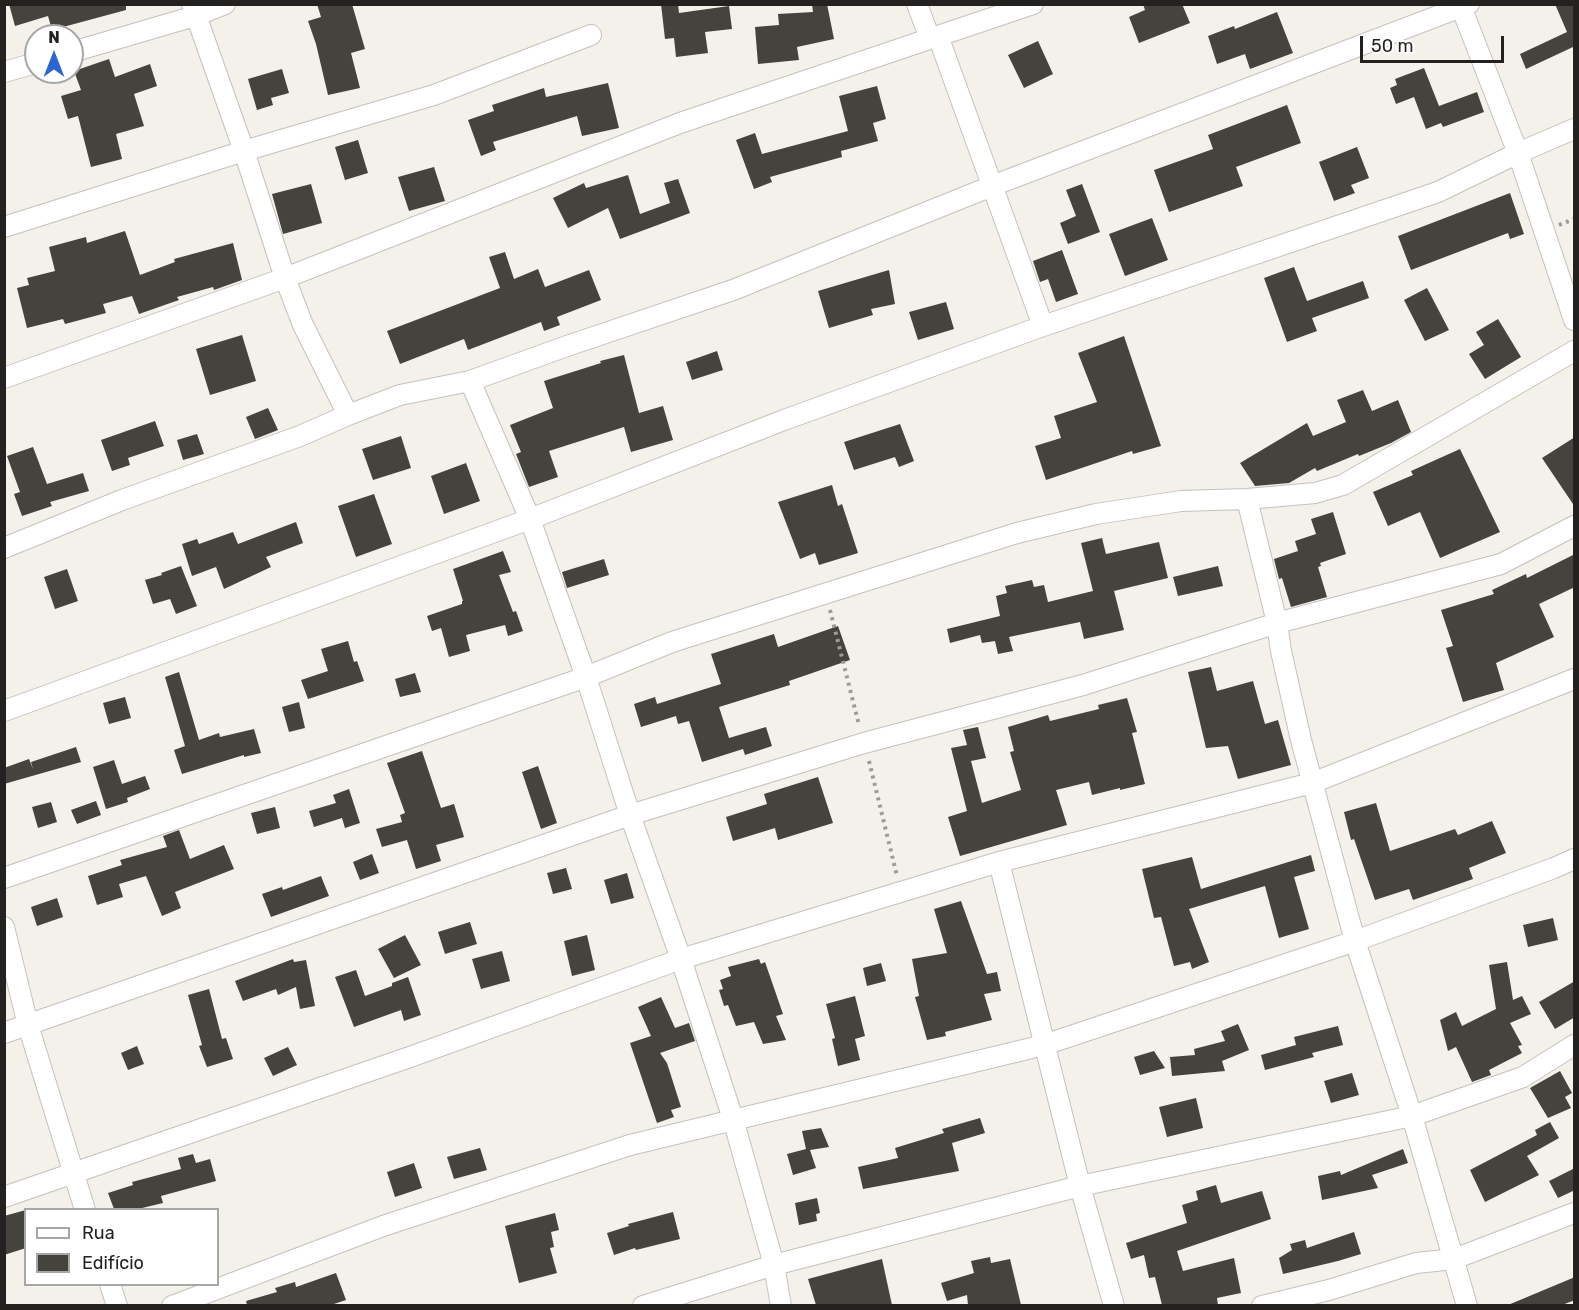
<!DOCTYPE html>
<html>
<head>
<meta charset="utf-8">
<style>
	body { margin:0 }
	#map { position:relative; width:1579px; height:1310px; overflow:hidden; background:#f4f1eb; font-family:Rubik,sans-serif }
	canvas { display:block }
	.frame { position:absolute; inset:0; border:6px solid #232220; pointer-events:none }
	.legend { position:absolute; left:24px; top:1208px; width:195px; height:78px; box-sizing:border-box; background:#fff; border:2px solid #a7a7a6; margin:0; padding:8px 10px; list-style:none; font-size:18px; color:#232220 }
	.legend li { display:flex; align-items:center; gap:12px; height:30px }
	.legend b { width:30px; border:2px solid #a7a7a6 }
	.north { position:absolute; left:24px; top:24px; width:60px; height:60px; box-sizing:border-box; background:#fff; border:2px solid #a7a7a6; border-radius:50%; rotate:0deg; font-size:16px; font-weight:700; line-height:24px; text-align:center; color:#232220 }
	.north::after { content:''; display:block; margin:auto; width:21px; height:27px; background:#2b65d3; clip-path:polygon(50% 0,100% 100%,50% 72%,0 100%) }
	.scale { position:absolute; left:1360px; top:36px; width:144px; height:27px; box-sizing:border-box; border:3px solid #232220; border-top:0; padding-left:8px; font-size:18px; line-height:21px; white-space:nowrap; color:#232220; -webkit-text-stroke:4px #fff; paint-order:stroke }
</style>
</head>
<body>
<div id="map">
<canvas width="1579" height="1310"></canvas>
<div class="frame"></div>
<ul class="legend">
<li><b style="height:8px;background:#fff"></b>Rua</li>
<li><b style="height:16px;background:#45433e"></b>Edifício</li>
</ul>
<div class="north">N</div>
<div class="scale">50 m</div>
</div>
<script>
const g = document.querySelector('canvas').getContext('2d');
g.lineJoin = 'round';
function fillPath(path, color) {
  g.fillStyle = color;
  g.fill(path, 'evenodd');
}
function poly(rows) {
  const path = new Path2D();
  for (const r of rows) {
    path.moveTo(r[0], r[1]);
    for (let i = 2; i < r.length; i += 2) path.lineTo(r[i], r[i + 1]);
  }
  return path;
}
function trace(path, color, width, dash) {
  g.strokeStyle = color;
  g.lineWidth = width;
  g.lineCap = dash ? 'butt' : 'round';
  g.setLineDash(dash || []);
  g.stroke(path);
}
const building = poly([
	[9,4,126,4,126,10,52,30,48,16,15,26],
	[317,4,352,4,365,49,351,53,360,88,328,95,316,44,308,21,321,17],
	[661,4,678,4,679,13,729,6,732,29,705,32,708,53,676,57,674,38,665,39],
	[812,4,827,4,834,39,797,47,799,60,758,64,755,27,779,25,778,14,813,12],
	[1143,4,1182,4,1190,23,1139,43,1129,17,1145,10],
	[1555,4,1575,4,1575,50,1573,47,1526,69,1520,54,1567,32],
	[1277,12,1293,53,1250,69,1245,54,1217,64,1208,36,1234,26,1235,29],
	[1038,41,1053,74,1024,88,1008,55],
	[109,59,115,77,150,64,157,86,134,94,144,126,116,134,122,159,91,167,78,116,68,119,61,96,81,90,74,71],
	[1424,68,1439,106,1477,92,1484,112,1443,127,1441,123,1426,129,1414,97,1396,104,1390,88,1397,85,1395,79],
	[282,69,289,93,271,98,273,105,257,110,248,79],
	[608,83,619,128,582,136,577,116,493,142,496,150,481,156,468,120,494,111,492,105,544,88,546,97],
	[877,86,886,119,873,123,878,141,841,151,842,157,770,177,772,182,754,189,736,140,755,133,762,154,848,131,839,96],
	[1287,105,1301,143,1236,167,1243,186,1169,212,1154,170,1213,149,1208,135],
	[358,140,368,173,345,180,335,147],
	[1357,147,1369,178,1351,185,1355,193,1334,201,1319,162],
	[434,167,445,201,409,211,398,177],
	[628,175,640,214,670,203,664,183,678,179,690,213,620,239,608,208,568,228,553,198,584,183,586,188],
	[311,184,322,223,283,234,272,194],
	[1082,184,1100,232,1068,244,1060,223,1076,216,1066,190],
	[1510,193,1524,234,1510,239,1508,233,1411,270,1398,236],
	[1152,218,1168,260,1125,276,1109,234],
	[125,231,140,275,175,262,174,259,233,243,242,280,214,290,213,287,177,297,179,300,139,314,132,296,103,304,106,313,65,324,63,319,27,328,17,288,29,285,27,278,55,271,49,247,86,237,87,243],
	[1062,250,1078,294,1056,302,1048,279,1040,282,1033,261],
	[505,252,514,279,538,269,545,287,589,270,601,300,557,317,560,325,544,331,541,322,468,350,464,339,400,364,387,331,500,288,489,257],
	[1294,267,1307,301,1363,281,1369,298,1312,318,1317,331,1287,342,1264,278],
	[889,270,895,304,871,309,873,315,829,328,818,291],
	[1427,288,1449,330,1425,341,1404,300],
	[946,302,954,329,918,340,909,312],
	[1498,319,1521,357,1485,379,1469,354,1484,345,1476,332],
	[242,335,256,381,210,395,196,349],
	[1124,336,1161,446,1133,454,1132,451,1046,480,1035,446,1061,438,1054,416,1097,402,1078,353],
	[717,351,723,370,692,380,686,362],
	[624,355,639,413,663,406,673,440,631,452,624,427,549,451,558,477,529,487,516,454,521,452,510,425,553,408,544,381,601,363,600,361],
	[1363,390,1372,411,1398,400,1411,432,1391,443,1359,456,1358,454,1317,471,1315,468,1289,483,1255,486,1240,463,1307,423,1313,436,1346,422,1337,400],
	[268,408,278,430,255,439,246,417],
	[155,421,164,446,128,458,130,465,112,471,101,440],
	[900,424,914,461,899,467,895,457,854,470,844,442],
	[197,434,204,454,183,460,177,440],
	[401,436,411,468,373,480,362,449],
	[1575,437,1575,507,1542,458],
	[33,447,47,484,83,473,89,491,50,502,52,506,22,516,14,494,20,492,7,456],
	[1460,449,1500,532,1440,558,1420,512,1388,526,1373,492,1413,475,1411,471],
	[466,463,480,501,444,514,431,476],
	[832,485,838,506,842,504,858,553,819,565,815,553,800,559,778,502],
	[374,494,392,544,356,557,338,506],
	[1333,512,1346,554,1320,563,1321,566,1318,567,1327,597,1291,607,1282,578,1279,579,1274,559,1298,551,1295,541,1316,534,1311,519],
	[296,522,303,543,266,557,271,567,224,589,216,567,192,576,182,544,197,539,199,544,233,532,238,544],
	[1102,538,1106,554,1159,542,1168,578,1114,591,1124,630,1084,639,1080,622,1009,637,1013,651,998,654,995,641,982,643,980,635,950,643,947,629,1000,616,996,596,1007,593,1005,586,1032,580,1034,587,1044,585,1048,602,1093,591,1081,543],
	[503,551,511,572,499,575,513,612,516,611,523,631,508,636,505,625,466,635,470,651,449,657,441,628,432,631,427,616,462,604,462,601,463,601,453,569],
	[1575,554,1575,587,1539,604,1554,637,1496,663,1504,690,1463,702,1446,648,1453,646,1441,610,1494,594,1492,590,1526,574,1527,578],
	[604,559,609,575,567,588,562,572],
	[181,566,197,606,176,614,170,599,153,604,145,580,162,575,161,573],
	[1218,566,1223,586,1178,596,1173,577],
	[67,569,78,601,55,609,44,577],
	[838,626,850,660,789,681,790,685,719,707,729,738,766,727,772,746,745,755,743,749,702,762,689,721,678,724,676,716,641,727,634,704,655,697,657,704,721,684,711,654,774,634,778,647],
	[348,641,354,662,357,661,364,681,308,699,301,680,328,671,321,649],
	[1211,667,1217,691,1253,681,1265,724,1278,720,1291,765,1238,779,1228,746,1206,748,1188,672],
	[179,672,199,740,219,733,220,737,254,729,261,753,244,757,244,755,182,774,174,750,185,746,165,677],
	[415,673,421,692,400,697,395,679],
	[125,697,131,718,109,724,103,703],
	[1127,698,1137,732,1132,733,1145,784,1120,790,1120,788,1092,795,1089,782,1056,790,1067,825,960,856,948,817,967,811,951,748,967,745,963,730,978,727,982,743,986,758,971,761,982,803,1021,790,1010,752,1014,751,1008,727,1048,715,1050,721,1099,709,1098,705],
	[299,702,305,728,289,732,282,707],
	[76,747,81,762,4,784,4,768,29,759,33,769,31,762],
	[422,751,441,808,454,804,464,837,436,845,441,861,416,869,407,840,382,847,376,829,402,822,400,815,405,813,387,763],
	[114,760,122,784,145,776,150,789,127,798,128,802,106,809,93,767],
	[538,766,557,823,541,829,522,772],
	[818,777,833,823,778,840,775,828,733,841,726,817,767,804,764,794],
	[349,789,360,823,345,828,342,818,314,827,309,811,336,803,333,795],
	[96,801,101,815,77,824,71,810],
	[51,802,57,822,38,828,32,807],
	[1376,803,1390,851,1455,829,1458,835,1492,821,1506,853,1469,868,1473,879,1413,900,1409,889,1375,900,1354,839,1351,840,1344,812],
	[275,807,280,828,257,834,251,813],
	[179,830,190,859,224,845,234,869,175,892,181,908,162,916,146,876,119,884,123,897,97,905,88,876,122,865,120,860,167,847,163,836],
	[372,854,379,873,360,880,353,862],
	[1311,855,1315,871,1294,877,1309,929,1279,938,1265,886,1189,909,1209,962,1192,969,1190,962,1174,966,1161,917,1154,918,1142,869,1192,857,1201,889],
	[566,868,572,889,553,894,547,873],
	[627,873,634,898,611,904,604,880],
	[321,876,329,896,271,917,262,894,282,887,283,890],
	[57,898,63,917,37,926,31,907],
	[961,901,987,974,997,972,1001,991,984,994,992,1020,945,1032,946,1036,927,1040,915,997,919,996,912,959,947,953,934,909],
	[1553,918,1558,940,1528,947,1523,925],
	[470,922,477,944,445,954,438,932],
	[405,935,421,965,394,978,378,949],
	[587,935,595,970,572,976,564,941],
	[502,951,510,981,481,989,472,959],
	[293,959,294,962,306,960,315,1006,300,1009,296,987,278,995,276,989,243,1001,235,981],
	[759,959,761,964,765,962,783,1014,776,1016,786,1040,763,1044,754,1022,736,1026,728,1005,724,1006,719,990,723,989,720,980,731,976,728,967],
	[1507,962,1513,1000,1522,996,1531,1014,1510,1023,1522,1045,1518,1046,1522,1053,1489,1070,1491,1075,1472,1082,1456,1047,1448,1051,1440,1020,1456,1012,1462,1026,1496,1009,1489,965],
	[881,963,886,981,867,986,863,968],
	[356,970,365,996,392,986,392,983,408,977,421,1015,404,1021,401,1010,354,1027,335,977],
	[1575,981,1575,1017,1555,1029,1539,1002],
	[209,989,222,1039,226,1038,233,1059,207,1067,199,1046,202,1045,188,995],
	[855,996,865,1036,855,1039,860,1060,838,1066,832,1039,835,1038,826,1004],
	[661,997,675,1028,689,1023,695,1041,660,1053,667,1063,681,1107,671,1110,674,1117,657,1123,630,1043,651,1036,638,1007],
	[1238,1024,1249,1050,1222,1061,1225,1071,1172,1076,1170,1057,1195,1055,1194,1049,1225,1041,1221,1031],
	[1338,1026,1343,1045,1312,1053,1314,1057,1265,1070,1261,1055,1296,1045,1294,1037],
	[137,1046,144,1064,128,1070,121,1053],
	[288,1047,297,1065,273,1076,264,1058],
	[1154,1051,1165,1068,1140,1075,1134,1057],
	[1560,1071,1572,1093,1565,1097,1571,1108,1548,1118,1530,1088],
	[1352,1073,1359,1095,1331,1103,1324,1081],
	[1196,1098,1203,1128,1167,1137,1159,1107],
	[980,1118,985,1133,952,1143,959,1171,863,1189,858,1167,898,1158,895,1148,944,1133,942,1129],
	[1550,1122,1559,1138,1527,1156,1539,1175,1485,1202,1470,1170,1537,1135,1535,1130],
	[821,1128,829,1147,810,1150,816,1168,793,1175,787,1154,806,1149,802,1131],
	[480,1148,487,1170,454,1179,447,1157],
	[1403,1149,1408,1163,1372,1175,1378,1188,1322,1200,1318,1176,1340,1171,1341,1175],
	[193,1154,196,1163,210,1159,216,1181,161,1196,163,1203,138,1209,114,1209,108,1193,133,1185,132,1182,181,1169,178,1158],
	[414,1163,422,1188,395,1197,387,1172],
	[1575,1168,1575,1190,1558,1198,1549,1181],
	[1216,1185,1221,1203,1262,1191,1271,1219,1177,1251,1183,1271,1234,1258,1241,1293,1217,1298,1218,1305,1162,1305,1155,1277,1149,1278,1144,1255,1131,1259,1126,1243,1187,1223,1182,1205,1198,1200,1196,1191],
	[817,1198,820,1213,816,1214,817,1221,799,1225,795,1203],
	[26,1210,26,1248,4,1255,4,1216],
	[673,1212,680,1239,636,1250,635,1248,614,1255,607,1233,629,1226,628,1224],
	[555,1213,559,1230,551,1232,554,1247,550,1248,557,1273,519,1283,505,1226],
	[1354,1232,1361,1254,1338,1261,1283,1274,1279,1258,1292,1250,1290,1244,1305,1240,1307,1248],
	[990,1257,991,1263,1010,1259,1021,1305,968,1305,967,1295,947,1301,941,1283,974,1273,971,1261],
	[882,1259,892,1305,816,1305,808,1279],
	[336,1273,346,1300,331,1305,247,1305,246,1301,277,1292,275,1288,295,1282,296,1287],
	[1575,1277,1575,1300,1562,1305,1508,1305]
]);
const path = poly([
	[1559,225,1574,219],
	[830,610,859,725],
	[869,761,897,876]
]);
const street = poly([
	[192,4,244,151,285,278,303,325,348,415,400,395,470,381,530,519,586,677,630,815,681,959,733,1119,774,1265,781,1306],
	[917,4,930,39],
	[1460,4,1518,153,1574,320],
	[938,36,1043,326],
	[72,52,195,16,225,4],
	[4,72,36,63],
	[4,227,244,151,434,95,591,35],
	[4,378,285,278,680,123,1033,4],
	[470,381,567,346,733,290,992,186,1469,4],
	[1247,499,1277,623,1281,651,1301,740,1355,941,1412,1116,1467,1306],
	[4,548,122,500,300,436,348,415],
	[4,711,530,519,784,420,1043,326,1438,192,1518,153,1574,129],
	[999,862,1080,1186,1114,1306],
	[4,878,586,677,672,642,1017,533,1096,514,1181,501,1247,499,1315,493,1343,485,1574,351],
	[4,927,28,1025,85,1210],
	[4,1033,630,815,864,743,1083,685,1277,623,1501,564,1574,526],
	[4,1197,410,1057,681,959,999,862,1312,783,1574,679],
	[110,1284,117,1306],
	[172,1306,383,1226,630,1145,1044,1045,1355,941,1554,868,1574,859],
	[643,1306,774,1265,1080,1186,1412,1116,1523,1077,1574,1045],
	[1262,1306,1329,1290,1416,1263,1454,1259,1574,1213]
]);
fillPath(building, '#45433e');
trace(street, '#c5c1bc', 22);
trace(path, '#9d9b96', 4, [3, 4.5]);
trace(street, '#fff', 20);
</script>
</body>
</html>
